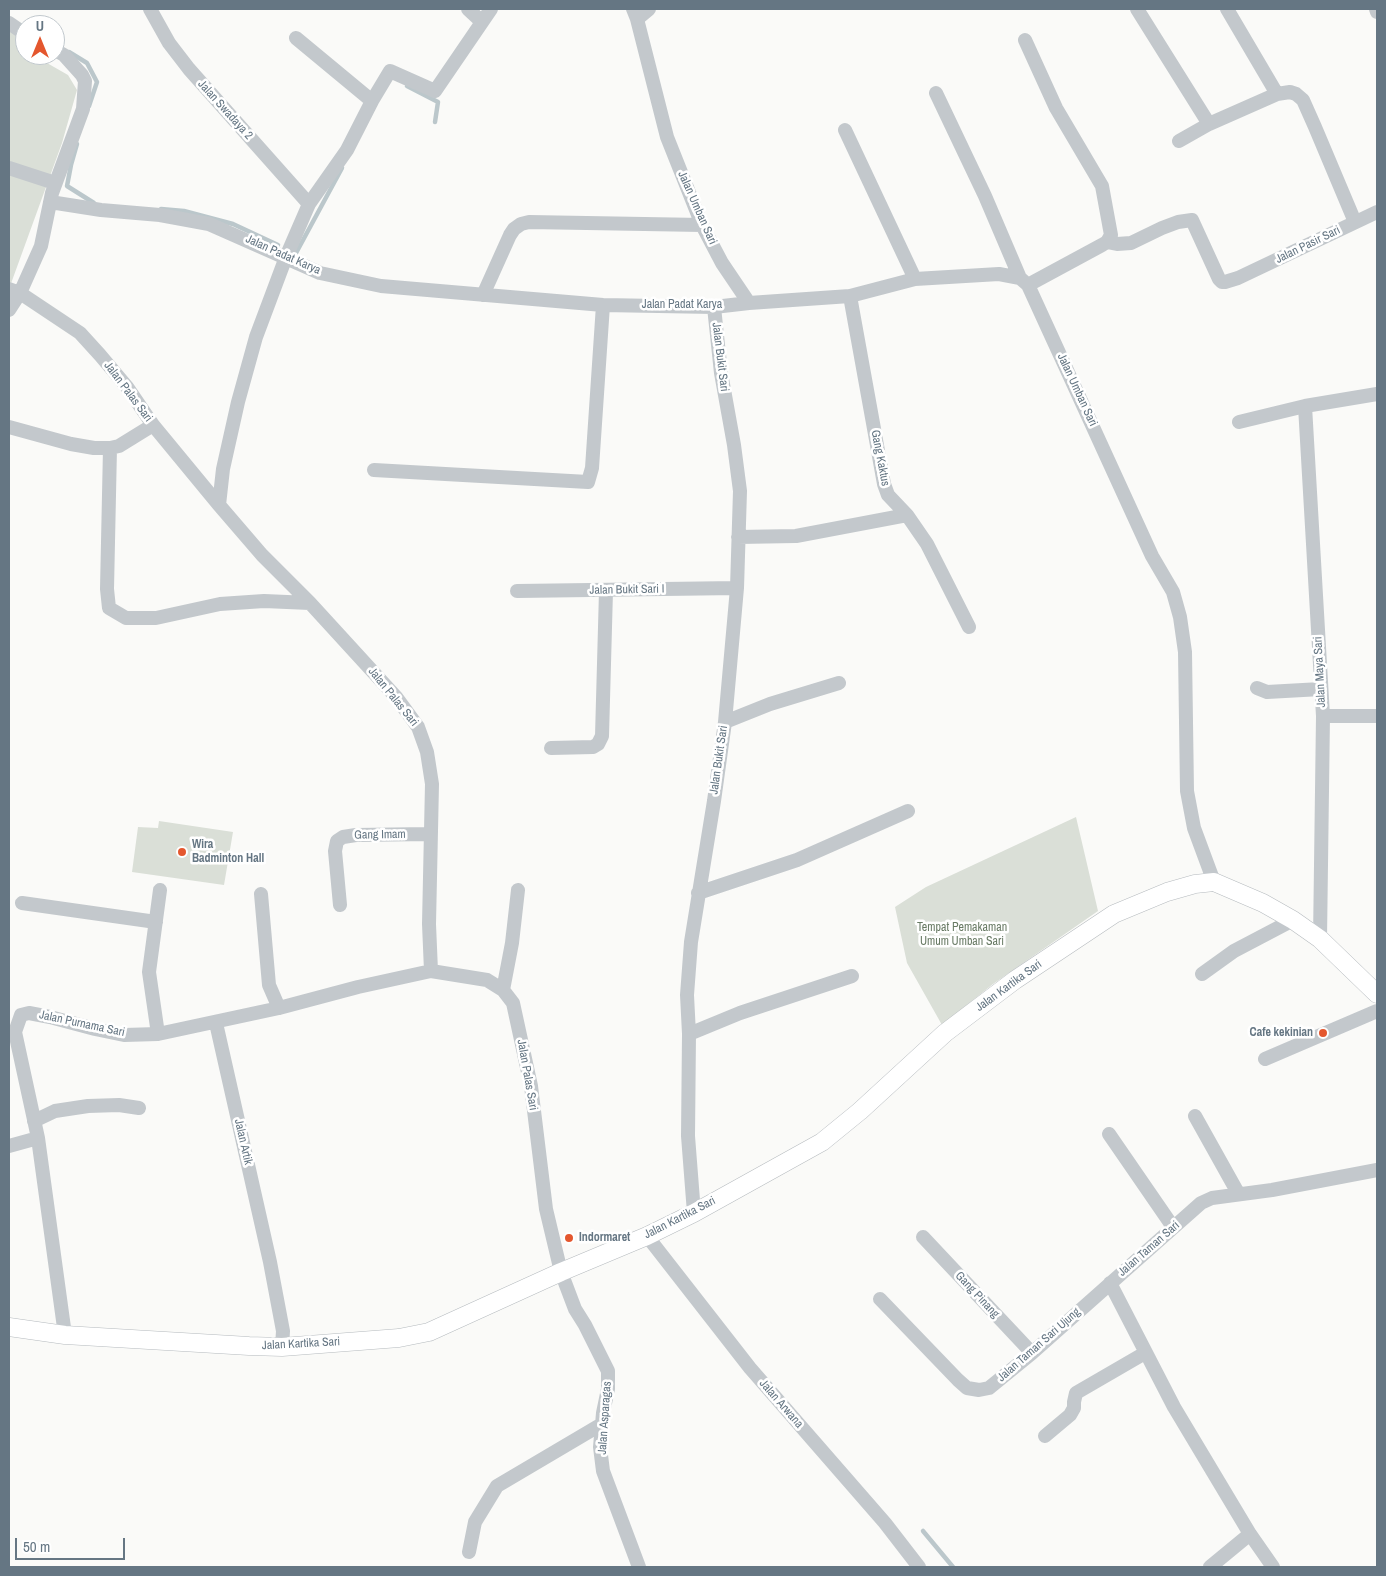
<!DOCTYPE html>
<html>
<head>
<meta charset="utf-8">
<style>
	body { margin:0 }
	#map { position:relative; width:1386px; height:1576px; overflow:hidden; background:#fafaf8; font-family:"Archivo Narrow",sans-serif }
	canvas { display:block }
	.frame { position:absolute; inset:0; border:10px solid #657683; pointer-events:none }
	.north { position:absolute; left:15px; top:15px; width:50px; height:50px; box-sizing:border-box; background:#fff; border:1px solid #c1c8cd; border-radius:50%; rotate:0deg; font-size:14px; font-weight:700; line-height:20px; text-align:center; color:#657683 }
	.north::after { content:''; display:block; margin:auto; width:18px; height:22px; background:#e4572e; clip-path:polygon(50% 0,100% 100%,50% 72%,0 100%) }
	.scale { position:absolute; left:15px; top:1538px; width:110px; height:22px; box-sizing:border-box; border:2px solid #657683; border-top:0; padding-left:6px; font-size:15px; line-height:18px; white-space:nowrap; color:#657683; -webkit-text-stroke:4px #fff; paint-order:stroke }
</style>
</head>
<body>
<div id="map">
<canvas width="1386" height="1576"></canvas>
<div class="frame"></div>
<div class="north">U</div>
<div class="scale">50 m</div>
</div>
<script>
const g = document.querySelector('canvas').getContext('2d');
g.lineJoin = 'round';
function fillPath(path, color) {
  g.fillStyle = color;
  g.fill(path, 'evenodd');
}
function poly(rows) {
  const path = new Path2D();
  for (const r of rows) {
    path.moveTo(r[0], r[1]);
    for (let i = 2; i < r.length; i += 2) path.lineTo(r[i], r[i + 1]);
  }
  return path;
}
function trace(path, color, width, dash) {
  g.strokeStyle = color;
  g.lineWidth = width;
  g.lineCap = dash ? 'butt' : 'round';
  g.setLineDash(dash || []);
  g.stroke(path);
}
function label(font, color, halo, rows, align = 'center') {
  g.font = font + ' "Archivo Narrow",sans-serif';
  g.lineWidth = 5;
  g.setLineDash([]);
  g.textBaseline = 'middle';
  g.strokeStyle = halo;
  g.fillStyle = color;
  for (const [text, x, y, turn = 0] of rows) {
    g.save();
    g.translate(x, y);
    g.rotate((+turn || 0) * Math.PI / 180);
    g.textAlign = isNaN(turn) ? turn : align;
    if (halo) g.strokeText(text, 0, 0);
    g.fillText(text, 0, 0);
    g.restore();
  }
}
const green = poly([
	[9,28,25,43,25,55,39,55,47,63,68,75,77,90,62,143,9,289],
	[1076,817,1098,911,993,984,942,1025,907,963,895,907,926,887],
	[159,821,233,832,224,885,132,872,138,827,158,828]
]);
const stream = poly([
	[69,52,87,63,97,82,89,106],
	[407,86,438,102,435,122],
	[77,144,71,165,67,186,94,203],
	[161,209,184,211,233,224,278,245],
	[296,253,342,168],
	[923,1531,953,1567]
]);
const minor = poly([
	[150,9,169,43,189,69,309,204],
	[468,9,482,22],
	[633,9,637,19,667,137,702,225,722,263,749,303,850,296,915,279,999,274,1020,278,1028,285,1152,556,1173,592,1180,617,1185,652,1187,791,1194,828,1214,882],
	[1137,9,1209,124],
	[1227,9,1277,94],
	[1376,9,1377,12],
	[637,19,649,9],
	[9,23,25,34],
	[296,38,372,101],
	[1025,40,1056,108,1102,186,1111,235,1107,242,1102,245,1028,285],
	[55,50,64,55,82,75,85,81,83,109,52,193,41,246,20,293,80,333,100,355,127,387,153,425,219,505,262,555,310,603,396,697,418,727,427,752,432,784,429,924,431,971],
	[936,93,985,196,1020,278],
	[845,130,915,279],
	[1179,141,1209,124,1277,94,1290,92,1296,94,1303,100,1315,127,1355,222],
	[9,168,55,183],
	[50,202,101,210,160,215,209,224,320,273,381,286,603,305,714,307,749,303],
	[1107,242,1117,244,1131,243,1162,228,1178,222,1192,220,1219,279,1222,282,1225,282,1238,278,1377,212],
	[9,289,20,293,9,310],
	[483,295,510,235,514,229,521,224,529,222,702,225],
	[850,296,884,484,888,495,907,515,927,544,969,627],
	[1305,406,1323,716,1320,939],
	[1239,422,1305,406,1377,394],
	[9,427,71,444,94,448,110,448,119,446,153,425],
	[110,448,107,589,109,608,126,618,156,618,220,604,264,601,310,603],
	[374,470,588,482,592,468,603,305],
	[219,505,223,469,238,402,256,337,286,257,309,204,347,150,372,101,390,71,435,91,491,9],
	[738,537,796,536,907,515],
	[517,591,737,588],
	[1257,688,1267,692,1321,689],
	[1323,716,1377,716],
	[725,722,770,704,839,683],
	[551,748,593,747,598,744,602,736,606,591],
	[698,893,797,860,908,811],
	[261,894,269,985,279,1008],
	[22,903,156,922],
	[340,905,335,851,337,841,343,837,356,835,429,834],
	[1202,974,1234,951,1293,920],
	[503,990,512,943,518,890],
	[216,1023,270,1262,283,1331,282,1347],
	[158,1034,149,972,160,890],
	[689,1034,740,1013,852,976],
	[1265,1059,1377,1011],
	[1195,1116,1238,1193],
	[34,1121,55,1111,88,1106,119,1105,139,1108],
	[1109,1134,1173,1227],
	[9,1146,38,1138],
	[694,1213,688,1136,689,1034,687,995,691,942,714,801,725,722,737,588,740,491,734,445,721,373,714,307],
	[647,1236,750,1368,885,1523,919,1567],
	[923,1237,1032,1353],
	[1110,1283,1174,1407,1250,1534,1273,1567],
	[880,1299,958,1380,967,1388,979,1390,989,1388,1032,1353,1201,1203,1212,1198,1272,1190,1377,1170],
	[65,1335,38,1138,15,1032,21,1015,29,1013,50,1017,95,1029,124,1035,158,1034,279,1008,358,987,431,971,487,980,503,990,513,1003,531,1086,546,1209,561,1272,575,1309,585,1325,608,1371,608,1389,603,1413,600,1447,603,1471,639,1567],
	[1045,1436,1070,1415,1074,1408,1074,1402,1076,1393,1145,1353],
	[469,1552,475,1522,497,1486,602,1424],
	[1210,1567,1250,1534]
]);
const major = poly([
	[9,1327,65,1335,249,1346,282,1347,399,1338,429,1332,561,1272,647,1236,694,1213,822,1142,860,1111,945,1033,1015,980,1114,914,1167,892,1195,884,1214,882,1263,903,1293,920,1320,939,1377,994]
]);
const markers = [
	[182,852,5,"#e4572e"],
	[1323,1033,5,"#e4572e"],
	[569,1238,5,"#e4572e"]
];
const streetNames = [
	["Jalan Swadaya 2",225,110,48],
	["Jalan Umban Sari",697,208,66],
	["Jalan Pasir Sari",1308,245,-26],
	["Jalan Padat Karya",283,255,24],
	["Jalan Padat Karya",682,305],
	["Jalan Bukit Sari",720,357,83],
	["Jalan Umban Sari",1077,390,65],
	["Jalan Palas Sari",128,392,53],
	["Gang Kaktus",880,458,79],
	["Jalan Bukit Sari I",627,590,-1],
	["Jalan Maya Sari",1320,672,-93],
	["Jalan Palas Sari",393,697,51],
	["Jalan Bukit Sari",719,760,-82],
	["Gang Imam",380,835,-1],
	["Jalan Kartika Sari",1009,986,-36],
	["Jalan Purnama Sari",82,1024,12],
	["Jalan Palas Sari",527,1075,80],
	["Jalan Artik",243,1142,77],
	["Jalan Kartika Sari",680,1218,-27],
	["Jalan Taman Sari",1149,1249,-41],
	["Gang Pinang",977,1295,47],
	["Jalan Kartika Sari",301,1344,-3],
	["Jalan Taman Sari Ujung",1039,1345,-41],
	["Jalan Arwana",781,1404,49],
	["Jalan Asparagas",605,1418,-86]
];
const poiNames = [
	["Wira",192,845],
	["Badminton Hall",192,859],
	["Cafe kekinian",1313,1033,"right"],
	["Indormaret",579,1238]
];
const parkNames = [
	["Tempat Pemakaman",962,928],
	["Umum Umban Sari",962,942]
];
fillPath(green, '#dadfd7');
trace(stream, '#bbc7cb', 4.5);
trace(major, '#b5babe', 19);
trace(minor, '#c3c8cc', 14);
trace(major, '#fff', 18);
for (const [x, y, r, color] of markers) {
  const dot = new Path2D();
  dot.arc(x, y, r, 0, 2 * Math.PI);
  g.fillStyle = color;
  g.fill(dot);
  trace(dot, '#fff', 2);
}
label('12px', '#657683', '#fff', streetNames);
label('bold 12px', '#657683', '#fff', poiNames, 'left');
label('12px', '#687a64', '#fff', parkNames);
</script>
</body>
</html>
